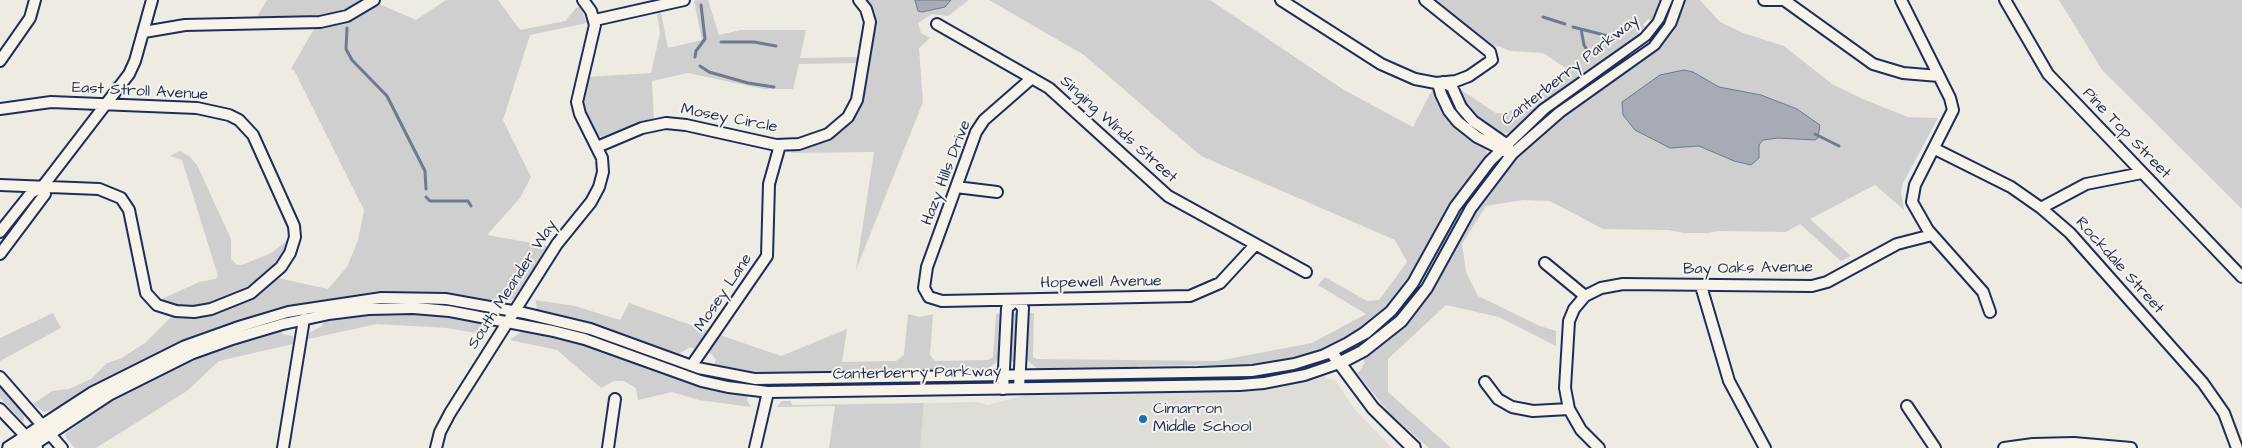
<!DOCTYPE html>
<html>
<head>
<meta charset="utf-8">
<style>
	body { margin:0 }
	canvas { display:block; background:#eeebe2 }
</style>
</head>
<body>
<canvas width="2242" height="448"></canvas>
<script>
const g = document.querySelector('canvas').getContext('2d');
g.lineJoin = 'round';
function fillPath(path, color) {
  g.fillStyle = color;
  g.fill(path, 'evenodd');
}
function poly(rows) {
  const path = new Path2D();
  for (const r of rows) {
    path.moveTo(r[0], r[1]);
    for (let i = 2; i < r.length; i += 2) path.lineTo(r[i], r[i + 1]);
  }
  return path;
}
function trace(path, color, width, dash) {
  g.strokeStyle = color;
  g.lineWidth = width;
  g.lineCap = dash ? 'butt' : 'round';
  g.setLineDash(dash || []);
  g.stroke(path);
}
function label(font, color, halo, rows, align = 'center') {
  g.font = font + ' "Architects Daughter",sans-serif';
  g.lineWidth = 4;
  g.setLineDash([]);
  g.textBaseline = 'middle';
  g.strokeStyle = halo;
  g.fillStyle = color;
  for (const [text, x, y, turn = 0] of rows) {
    g.save();
    g.translate(x, y);
    g.rotate((+turn || 0) * Math.PI / 180);
    g.textAlign = isNaN(turn) ? turn : align;
    if (halo) g.strokeText(text, 0, 0);
    g.fillText(text, 0, 0);
    g.restore();
  }
}
const built = poly([
	[1323,373,1326,379,1335,380,1355,410,1392,448,920,448,924,403,979,402,988,405,1037,392,1256,388,1303,380]
]);
const green = poly([
	[267,0,367,0,346,11,319,19,255,20],
	[446,0,498,0,520,30,565,21,576,8,580,6,587,23,530,35,503,120,531,177,520,198,487,235,549,246,517,297,502,303,467,297,409,293,367,295,302,304,240,321,186,341,125,370,56,409,44,412,33,404,52,391,69,389,91,379,107,363,120,359,145,343,171,317,190,318,220,312,252,298,278,278,328,289,347,267,358,240,364,210,294,70,291,69,315,27,359,14,377,3,416,20],
	[697,0,708,0,719,35,740,30,806,30,800,58,858,57,857,63,799,64,793,89,763,89,688,73,652,81,654,121,609,138,599,136,584,109,583,99,587,77,651,73,660,33,657,14,661,13,668,48,702,40,694,1],
	[866,0,969,0,948,16,932,14,918,23,921,33,930,38,919,48,923,102,856,270,874,152,791,153,791,150,811,146,832,136,846,126,858,111,863,101,875,23,873,10],
	[989,0,1210,0,1344,90,1413,127,1432,90,1435,90,1486,148,1488,156,1459,193,1408,283,1386,311,1351,337,1317,353,1273,365,1220,368,1216,365,1139,366,1132,370,1040,371,1026,359,1027,313,1034,313,1033,357,1037,359,1217,361,1312,343,1366,314,1318,285,1325,277,1367,301,1379,300,1407,262,1395,240,1201,156,1084,55],
	[1433,0,1663,0,1654,21,1648,19,1643,25,1648,29,1641,36,1543,106,1512,132,1501,134,1483,125,1465,106,1458,88,1496,113,1505,114,1537,95,1567,73,1567,69,1543,53,1510,51,1501,47,1490,45],
	[1683,0,1700,0,1720,22,1743,33,1784,46,1832,84,1865,100,1908,117,1938,118,1903,183,1901,192,1904,210,1875,185,1810,219,1851,256,1841,261,1800,224,1786,232,1719,231,1708,233,1684,233,1668,230,1603,229,1550,201,1523,200,1486,206,1462,244,1466,272,1478,296,1540,326,1556,331,1556,346,1499,317,1446,305,1388,359,1388,392,1451,448,1429,448,1390,414,1357,373,1360,371,1365,362,1361,356,1405,323,1418,309,1472,213,1512,161,1549,125,1635,64],
	[2059,0,2242,0,2242,209,2102,70],
	[180,151,190,157,197,165,231,239,231,259,237,265,242,265,271,253,287,241,280,261,250,288,209,305,182,306,162,299,199,282,215,279,218,276,182,160,170,156],
	[1488,168,1493,168,1493,171,1456,224,1418,294,1387,329,1356,349,1388,326,1402,310,1457,211],
	[535,300,575,306,620,320,629,303,708,331,695,349,690,347,679,354,589,322,535,310,537,307],
	[1013,312,1018,314,1016,360,1013,362,1009,360],
	[53,313,61,328,0,361,0,338],
	[391,313,439,315,488,324,486,327,487,335,447,328,377,324,308,339,309,333,322,326,324,320],
	[1002,313,1000,359,984,372,766,374,713,366,716,360,712,354,708,353,720,335,781,356,847,329,842,362,896,361,904,355,908,314,920,317,933,314,930,355,935,361,988,360,993,357,996,314],
	[544,325,590,333,695,370,735,380,988,381,774,388,721,383],
	[282,329,282,334,293,336,293,344,219,361,187,391,96,448,75,448,66,438,65,434,80,423,78,418,98,406,191,359,232,343],
	[522,331,580,344,697,387,748,396,747,400,751,407,699,400,672,392,638,400,636,388,624,381,614,381,601,388,557,350,510,340],
	[1317,362,1319,364,1319,367,1267,379,1219,382,1216,378,1218,376,1283,371],
	[0,386,25,413,23,422,0,398],
	[782,401,791,401,792,405,924,403,920,448,829,448,835,406,777,407]
]);
const water = poly([
	[915,0,951,0,945,7,922,12,918,11,915,0],
	[1684,70,1693,72,1719,87,1761,95,1797,109,1820,125,1818,138,1815,140,1778,138,1763,140,1759,145,1759,158,1751,165,1734,161,1699,146,1670,148,1635,130,1623,115,1622,102,1660,75,1684,70]
]);
const stream = poly([
	[1543,17,1565,24],
	[1573,27,1616,38],
	[347,28,346,49,352,60,387,96,425,171,426,189],
	[1581,29,1584,45,1590,55],
	[721,42,754,42,776,46],
	[695,57,696,51,705,39,701,5],
	[700,66,709,72,748,83,774,87],
	[1815,134,1839,146],
	[426,197,430,201,468,201,471,206]
]);
const minor = poly([
	[1281,0,1381,64,1415,79,1436,83,1456,81,1469,76,1492,60,1490,52,1425,0],
	[1764,0,1782,0],
	[1784,0,1873,64,1903,73,1939,76],
	[1901,0,1950,98,1953,110,1915,185,1912,202,1928,230,1983,292,1990,312],
	[2005,0,2048,74,2242,277],
	[595,20,684,0],
	[937,24,1049,88,1168,196,1306,272],
	[144,32,185,25,320,22,347,16,374,0],
	[0,61,30,18,35,0],
	[1443,82,1439,87,1441,94,1449,111,1458,122,1477,137,1509,153],
	[1443,82,1452,87,1461,107,1473,121,1506,144,1510,151],
	[0,109,51,102,197,108,229,115,239,120,253,135,294,226,295,237,290,253,281,267,251,293,211,309,194,312,176,311,157,305,146,293,129,210,121,198,99,189,0,185],
	[597,147,642,128,666,123,686,125,776,145,799,144,828,134,848,117,857,100,870,22,866,9,859,0],
	[1935,149,2011,187,2041,208,2070,233,2203,383,2224,413,2237,448],
	[956,187,997,192],
	[2041,208,2086,184,2142,173],
	[0,232,31,193,43,186,129,74,135,61,152,0],
	[0,254,45,194,43,186],
	[1545,263,1585,296,1574,309,1569,321,1565,388,1569,409],
	[1701,286,1729,381,1765,448],
	[1585,296,1601,288,1623,284,1812,286,1827,282,1897,244,1932,235],
	[929,297,942,301,1190,296,1220,283,1255,245],
	[929,297,924,288,927,267,976,132,984,120,1032,78],
	[692,365,767,256,769,184,780,145],
	[0,377,62,448],
	[1485,382,1498,399,1512,407,1533,411,1569,409,1581,430,1599,448],
	[1003,389,1007,308,1016,300,1023,308,1019,388],
	[1907,406,1935,448],
	[0,409,37,448],
	[283,448,304,319],
	[436,448,440,432,450,413,557,244,591,202,599,187,603,172,602,158,580,114,577,102,595,25,591,11,583,0],
	[608,448,615,399],
	[755,448,768,392],
	[2004,448,2033,444,2074,443,2131,448]
]);
const tertiary = poly([
	[1662,0,1672,0,1663,21,1649,39,1548,112,1494,164,1459,210,1417,286,1395,314,1369,337,1339,353,1341,356,1359,347,1397,317,1423,285,1467,205,1508,151,1556,109,1650,44,1665,24,1674,0,1684,0,1675,25,1658,48,1564,115,1516,157,1475,211,1431,291,1405,325,1367,355,1348,365,1377,404,1419,444,1420,448,1405,448,1369,412,1337,369,1305,380,1264,388,1240,390,768,397,728,392,701,386,584,344,553,336,449,316,413,313,369,314,329,319,283,329,233,344,194,358,112,399,38,448,3,448,4,444,90,388,182,342,238,322,288,307,381,293,446,294,524,308,591,324,698,363,755,374,1198,368,1252,366,1294,359,1321,351,1345,339,1361,329,1387,308,1409,280,1451,204,1486,158,1540,106,1641,35,1654,20,1662,0],
	[381,303,406,303,372,304,381,303],
	[417,303,446,304,524,318,590,334,698,373,755,384,1252,376,1294,369,1329,358,1331,361,1305,370,1264,378,1240,380,768,387,728,382,701,376,585,334,553,326,449,306,417,303],
	[317,312,283,319,238,332,288,317,317,312]
]);
const markers = [
	[1143,419,5,"#1f6fb2"]
];
const streetNames = [
	["Canterberry Parkway",1571,71,-38],
	["East Stroll Avenue",140,92,3],
	["Mosey Circle",729,119,11],
	["Singing Winds Street",1118,130,42],
	["Pine Top Street",2126,134,46],
	["Hazy Hills Drive",947,173,-69],
	["Rockdale Street",2119,266,48],
	["Bay Oaks Avenue",1748,269,-1],
	["Hopewell Avenue",1101,283,-1],
	["South Meander Way",513,285,-57],
	["Mosey Lane",724,293,-56],
	["Canterberry Parkway",917,374,-1]
];
const poiNames = [
	["Cimarron",1153,410],
	["Middle School",1153,428]
];
fillPath(built, '#deddd8');
fillPath(green, '#cfcfcf');
fillPath(water, '#a6abb5');
trace(water, '#6e7992', 1);
trace(stream, '#6e7992', 3);
trace(minor, '#1b2f5e', 14);
trace(tertiary, '#1b2f5e', 4);
trace(minor, '#f7f3e8', 10);
fillPath(tertiary, '#f7f3e8');
for (const [x, y, r, color] of markers) {
  const dot = new Path2D();
  dot.arc(x, y, r, 0, 2 * Math.PI);
  g.fillStyle = color;
  g.fill(dot);
  trace(dot, '#f7f3e8', 2);
}
label('16px', '#1b2f5e', '#f7f3e8', streetNames);
label('16px', '#1b2f5e', '#f7f3e8', poiNames, 'left');
</script>
</body>
</html>
